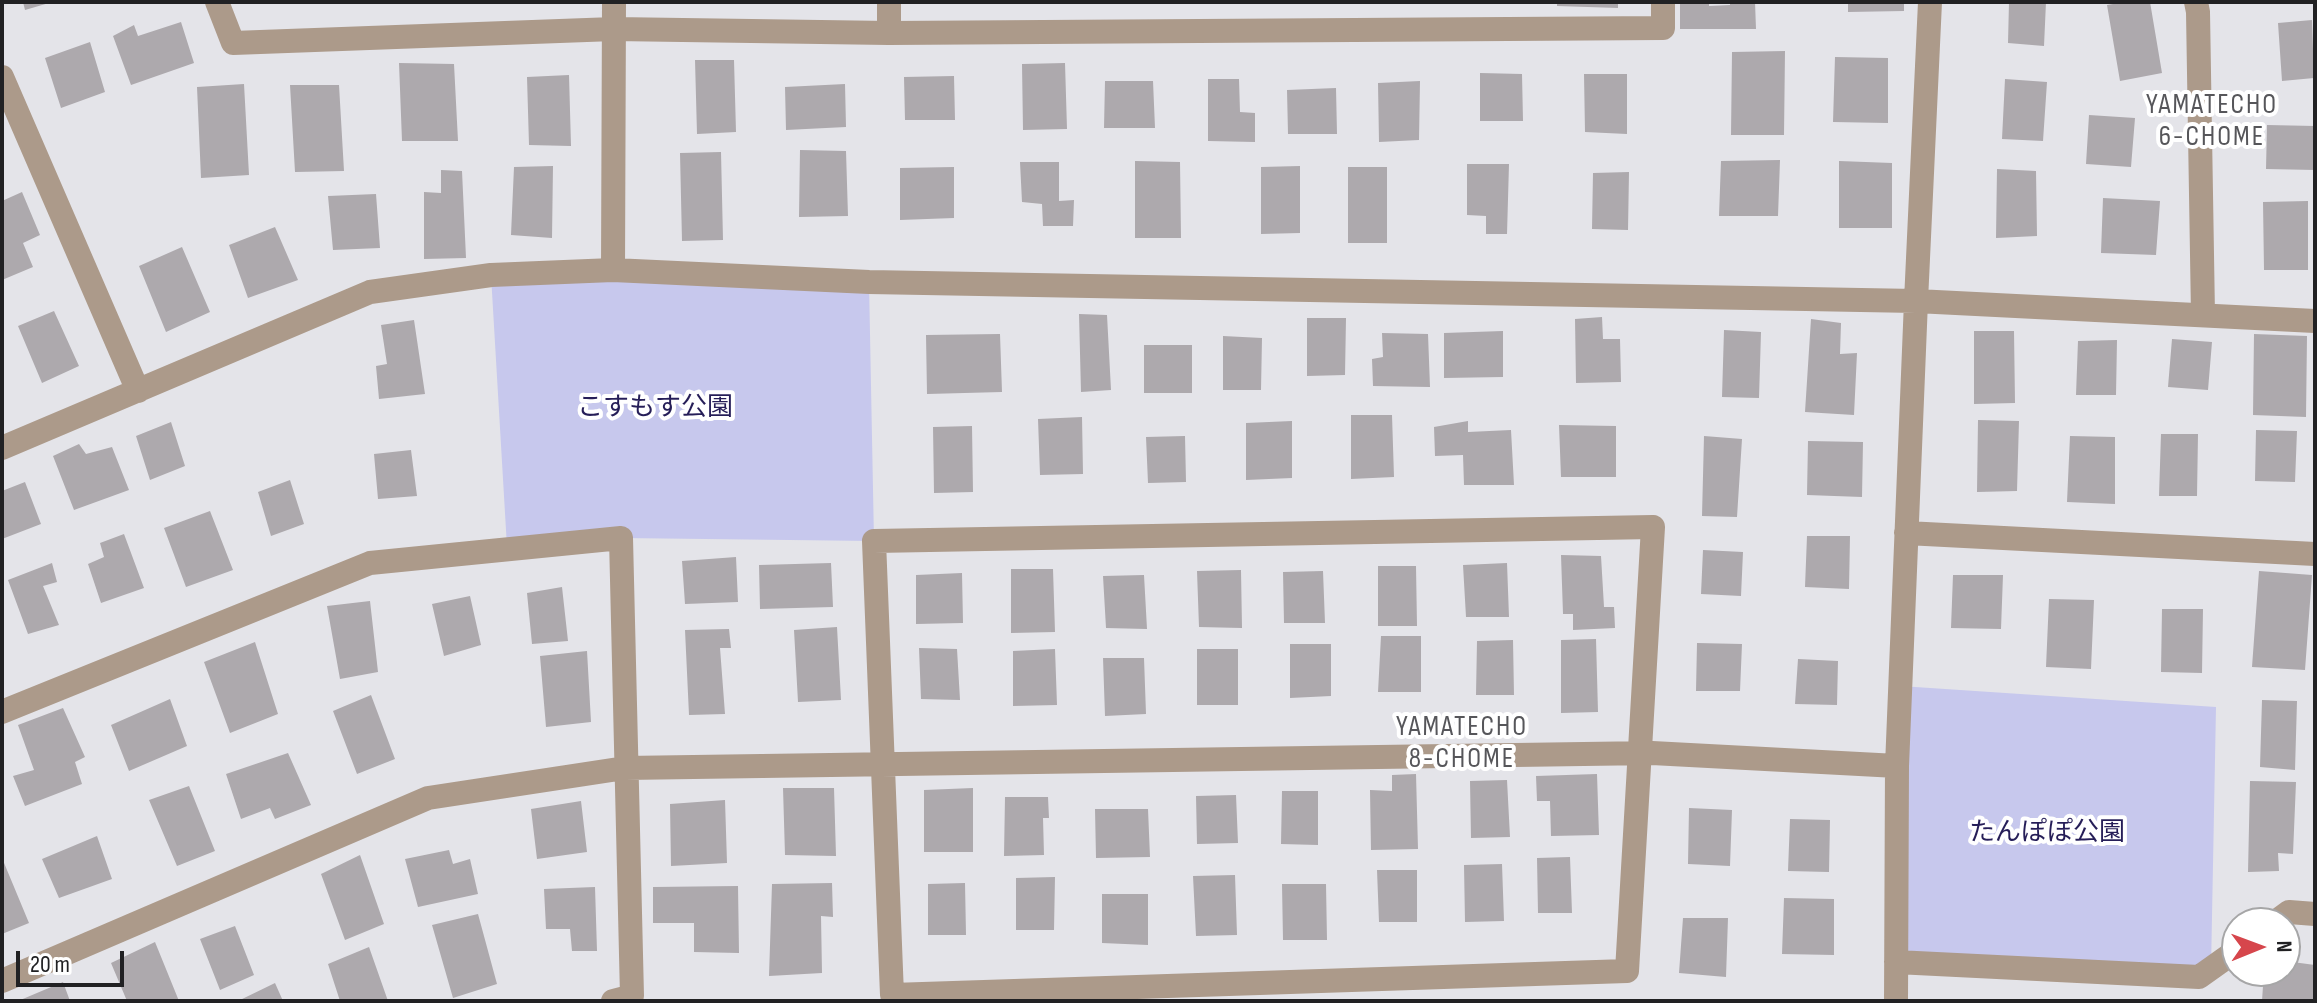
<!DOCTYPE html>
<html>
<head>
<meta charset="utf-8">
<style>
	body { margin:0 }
	#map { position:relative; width:2317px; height:1003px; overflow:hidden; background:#e4e4e9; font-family:"Sofia Sans Condensed",sans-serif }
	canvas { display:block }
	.frame { position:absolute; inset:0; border:4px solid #212123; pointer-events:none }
	.north { position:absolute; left:2221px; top:907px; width:80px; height:80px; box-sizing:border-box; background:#fff; border:2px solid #a6a6a7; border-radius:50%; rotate:89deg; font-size:22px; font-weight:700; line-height:32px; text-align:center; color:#212123 }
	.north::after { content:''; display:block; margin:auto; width:28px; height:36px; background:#d6464c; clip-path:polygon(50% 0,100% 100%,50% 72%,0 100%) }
	.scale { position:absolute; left:16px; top:951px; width:108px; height:36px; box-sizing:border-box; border:4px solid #212123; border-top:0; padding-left:10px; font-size:24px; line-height:28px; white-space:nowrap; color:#212123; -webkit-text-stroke:6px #fff; paint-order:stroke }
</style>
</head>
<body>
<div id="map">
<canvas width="2317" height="1003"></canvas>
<div class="frame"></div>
<div class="north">N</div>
<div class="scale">20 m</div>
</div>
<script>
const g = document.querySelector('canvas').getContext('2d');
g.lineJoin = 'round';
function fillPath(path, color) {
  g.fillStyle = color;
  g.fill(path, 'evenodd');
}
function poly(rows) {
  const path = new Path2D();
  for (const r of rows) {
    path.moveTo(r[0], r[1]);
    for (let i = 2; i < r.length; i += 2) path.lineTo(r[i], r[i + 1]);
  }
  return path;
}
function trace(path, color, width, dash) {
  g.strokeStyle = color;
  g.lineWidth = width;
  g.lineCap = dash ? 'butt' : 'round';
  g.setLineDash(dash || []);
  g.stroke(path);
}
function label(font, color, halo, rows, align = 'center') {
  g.font = font + ' "Sofia Sans Condensed","Noto Sans JP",sans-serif';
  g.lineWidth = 8;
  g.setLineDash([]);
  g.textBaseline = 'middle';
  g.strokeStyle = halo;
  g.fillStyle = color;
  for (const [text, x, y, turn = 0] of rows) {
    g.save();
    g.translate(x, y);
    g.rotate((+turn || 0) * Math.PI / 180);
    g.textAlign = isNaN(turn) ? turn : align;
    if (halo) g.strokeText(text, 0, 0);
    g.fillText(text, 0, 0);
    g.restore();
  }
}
const green = poly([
	[491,275,869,282,874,541,621,538,507,547],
	[1900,686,2216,707,2211,969,1896,962]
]);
const building = poly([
	[23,2,49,2,49,3,25,10],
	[1557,2,1618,2,1618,8,1557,6],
	[1680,2,1709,2,1709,6,1730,5,1730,2,1755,2,1756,29,1680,29],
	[1848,2,1904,2,1904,11,1848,12],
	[2009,2,2046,2,2044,46,2008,43],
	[2125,2,2150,2,2162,73,2120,81,2107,5],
	[2312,20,2314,78,2282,81,2278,23],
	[181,22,194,63,131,85,113,36,134,25,138,36],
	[90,42,105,92,61,108,45,58],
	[1785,51,1784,135,1731,135,1732,52],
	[1835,57,1888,58,1888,123,1833,122],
	[695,60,734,60,736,132,697,134],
	[399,63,454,64,458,141,402,141],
	[1065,63,1067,129,1023,130,1022,64],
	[1480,73,1522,74,1523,121,1480,121],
	[1584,74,1627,74,1627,134,1585,132],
	[569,75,571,146,529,145,527,77],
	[954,76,955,120,905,120,904,77],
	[1208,79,1239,79,1240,112,1255,113,1255,142,1208,141],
	[2005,79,2047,82,2043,141,2002,139],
	[1105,81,1153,81,1155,128,1104,128],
	[1420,81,1419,140,1379,142,1378,83],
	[244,84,249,175,201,178,197,87],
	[845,84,846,127,786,130,785,87],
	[290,85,339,85,344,171,295,172],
	[1336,88,1337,134,1288,134,1287,90],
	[2089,115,2135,118,2131,167,2086,164],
	[2267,125,2315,126,2315,170,2266,169],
	[800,150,846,151,848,216,799,217],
	[721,152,723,240,682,241,680,153],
	[1780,160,1778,216,1719,216,1721,161],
	[1135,161,1180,162,1181,238,1135,238],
	[1839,161,1892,163,1892,228,1839,228],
	[1020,162,1059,162,1059,201,1074,200,1073,226,1043,226,1042,204,1022,202],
	[1467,164,1509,164,1507,234,1486,234,1486,216,1467,215],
	[553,166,552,238,511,235,514,167],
	[1300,166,1300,233,1261,234,1261,167],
	[954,167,954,218,900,220,900,168],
	[1348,167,1387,167,1387,243,1348,243],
	[1997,169,2036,171,2037,236,1996,238],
	[441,170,462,171,466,258,424,259,424,192,441,193],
	[1629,172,1628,230,1592,229,1593,173],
	[22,192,40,235,23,243,33,267,2,280,2,201],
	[376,194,380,248,333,250,328,196],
	[2103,198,2160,201,2156,255,2101,253],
	[2308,201,2308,270,2264,270,2263,202],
	[275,227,298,280,248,298,229,245],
	[182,247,210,312,166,332,139,266],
	[54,311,79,366,42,383,18,326],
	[1079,314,1107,315,1111,390,1081,392],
	[1602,317,1603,339,1620,339,1621,382,1576,383,1575,319],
	[1307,318,1346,318,1345,375,1307,376],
	[1811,319,1841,323,1840,354,1857,353,1854,415,1805,412],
	[414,320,425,394,379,399,376,366,387,364,381,325],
	[1724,330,1761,332,1759,398,1722,397],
	[1503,331,1503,377,1444,378,1444,333],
	[1974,331,2014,331,2015,403,1974,404],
	[1382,333,1428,334,1430,387,1373,386,1372,359,1383,357],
	[1000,334,1002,392,927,394,926,335],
	[2254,334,2307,336,2306,417,2253,415],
	[1223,336,1262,338,1261,390,1223,390],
	[2172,339,2212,342,2208,390,2168,387],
	[2117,340,2116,395,2076,395,2078,341],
	[1144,345,1192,345,1192,393,1144,393],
	[1351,415,1392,415,1394,477,1351,479],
	[1082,417,1083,474,1040,475,1038,419],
	[1978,420,2019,421,2017,491,1977,492],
	[1292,421,1292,478,1246,480,1246,423],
	[1468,421,1468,432,1511,430,1514,485,1464,485,1463,455,1435,456,1434,427],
	[171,422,185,466,150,480,136,436],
	[1559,425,1616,426,1616,477,1561,477],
	[972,426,973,492,934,493,933,427],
	[2256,430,2297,431,2295,482,2255,481],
	[2161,434,2198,434,2197,496,2159,496],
	[1185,436,1186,482,1148,483,1146,437],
	[1704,436,1742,439,1737,517,1702,516],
	[2070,436,2115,437,2115,504,2067,502],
	[1808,441,1863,442,1862,497,1807,495],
	[79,444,86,454,112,447,129,490,74,510,53,456],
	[411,450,417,496,378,499,374,454],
	[290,480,304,524,271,536,258,492],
	[25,482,41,524,2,539,2,491],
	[210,511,233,570,186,587,164,528],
	[124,534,144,588,101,603,88,564,104,557,100,543],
	[1807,536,1850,536,1849,589,1805,587],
	[1703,550,1743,552,1741,596,1701,594],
	[1561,555,1601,556,1604,607,1614,607,1615,628,1573,630,1573,614,1563,614],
	[736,557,738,602,685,604,682,561],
	[52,563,57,582,43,586,59,625,28,634,8,580],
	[831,563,833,607,760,609,759,565],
	[1507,563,1509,617,1466,617,1463,565],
	[1378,566,1416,566,1417,626,1378,626],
	[1011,569,1053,569,1055,632,1011,633],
	[1241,570,1242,628,1199,627,1197,571],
	[1323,571,1325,623,1284,623,1283,572],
	[2259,571,2312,575,2305,670,2252,667],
	[962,573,963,623,916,624,916,575],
	[1144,575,1147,629,1106,628,1103,576],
	[1953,575,2003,575,2001,629,1951,628],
	[562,587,568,641,532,644,527,593],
	[470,596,481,645,444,656,432,604],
	[2049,599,2094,600,2091,669,2046,667],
	[370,601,378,672,340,679,327,606],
	[2162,609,2203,609,2202,673,2161,672],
	[837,627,841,700,798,702,794,630],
	[729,629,731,648,720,648,725,714,689,715,685,630],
	[1381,636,1421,636,1421,692,1378,692],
	[1596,639,1598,712,1561,713,1561,640],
	[1513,640,1514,695,1476,695,1477,641],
	[255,642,278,714,230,733,204,662],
	[1697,643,1742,644,1740,691,1696,691],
	[1290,644,1331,644,1331,696,1290,698],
	[919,648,957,649,960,700,921,699],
	[1055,649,1057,705,1013,706,1013,651],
	[1197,649,1238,649,1238,705,1197,705],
	[587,651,591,722,546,727,540,656],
	[1103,658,1144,658,1146,714,1105,716],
	[1798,659,1838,661,1837,705,1795,704],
	[371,695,395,759,357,774,333,711],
	[170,699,187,746,129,771,111,725],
	[2262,700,2297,701,2295,770,2260,767],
	[63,708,85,757,75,762,82,784,25,806,13,776,34,770,18,725],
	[288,753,311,805,275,819,270,808,241,819,226,774],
	[1416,774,1418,849,1371,850,1370,790,1392,791,1392,775],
	[1597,774,1599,835,1551,836,1550,801,1537,801,1536,776],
	[1507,780,1510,837,1471,838,1470,781],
	[2250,781,2296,782,2293,854,2278,853,2279,871,2248,872],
	[189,786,215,851,177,866,149,800],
	[783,788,834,788,836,856,785,855],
	[973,788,973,852,924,852,924,790],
	[1282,791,1318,791,1318,845,1281,844],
	[1236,795,1238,843,1197,844,1196,796],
	[1005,797,1048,797,1049,818,1043,818,1044,855,1004,856],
	[725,800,727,863,671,866,670,804],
	[581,801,587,852,537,859,531,809],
	[1689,808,1732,810,1730,866,1688,864],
	[1095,809,1148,809,1150,857,1096,858],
	[1790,819,1830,820,1829,872,1788,871],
	[97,836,112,879,59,898,42,859],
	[449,850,453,864,470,859,478,894,418,907,405,859],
	[360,855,384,924,345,940,321,874],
	[1570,857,1572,913,1538,913,1537,858],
	[2,858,29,923,2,934],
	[1502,864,1504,921,1465,922,1464,865],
	[1377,870,1417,870,1417,922,1379,922],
	[1235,875,1237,935,1196,936,1193,876],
	[1055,877,1054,930,1016,930,1016,878],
	[832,883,833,917,821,916,822,973,769,976,772,884],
	[965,883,966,935,928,935,928,884],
	[1282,884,1326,884,1327,940,1283,940],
	[738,886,739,953,694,952,694,923,653,923,653,887],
	[595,887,597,951,572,951,570,929,546,929,544,889],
	[1102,894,1148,894,1148,945,1102,943],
	[1784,898,1834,899,1834,955,1782,954],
	[478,914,497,984,453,998,432,925],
	[1683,918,1728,918,1726,977,1679,973],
	[235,926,254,975,220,990,200,939],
	[155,942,179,1001,127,1001,111,963],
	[369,947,388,1001,340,1001,328,964],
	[2285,961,2315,965,2315,1001,2262,1001,2264,971,2285,971],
	[63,982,70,1001,18,1001],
	[275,983,283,1001,238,1001]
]);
const street = poly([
	[217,2,233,43,614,29,889,33,1663,28,1663,2],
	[614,2,613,270,869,282,1916,301,1897,766,1896,1001],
	[889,2,889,33],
	[1930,2,1916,301,2315,321],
	[2196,2,2198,12,2203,315],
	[2,77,138,391],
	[2,448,370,292,491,275,613,270],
	[1653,527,1627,971,892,995,874,541,1653,527],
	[1906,533,2315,554],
	[2,712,370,563,621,538,632,996,613,1001],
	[2274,923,2289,912,2315,914],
	[1896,962,2199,977,2237,950],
	[2,981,428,798,625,768,1652,753,1897,766]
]);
const parkNames = [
	["こすもす公園",655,408],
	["たんぽぽ公園",2047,833]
];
const neighbourhoodNames = [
	["YAMATECHO",2212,106],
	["6-CHOME",2212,138],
	["YAMATECHO",1462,728],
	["8-CHOME",1462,760]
];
fillPath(green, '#c7c8ed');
fillPath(building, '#ada9ad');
trace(street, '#ac9a8a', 24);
label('26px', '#261e58', '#fff', parkNames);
g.letterSpacing = '2px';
label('28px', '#56565a', '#fff', neighbourhoodNames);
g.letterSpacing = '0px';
</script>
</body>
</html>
